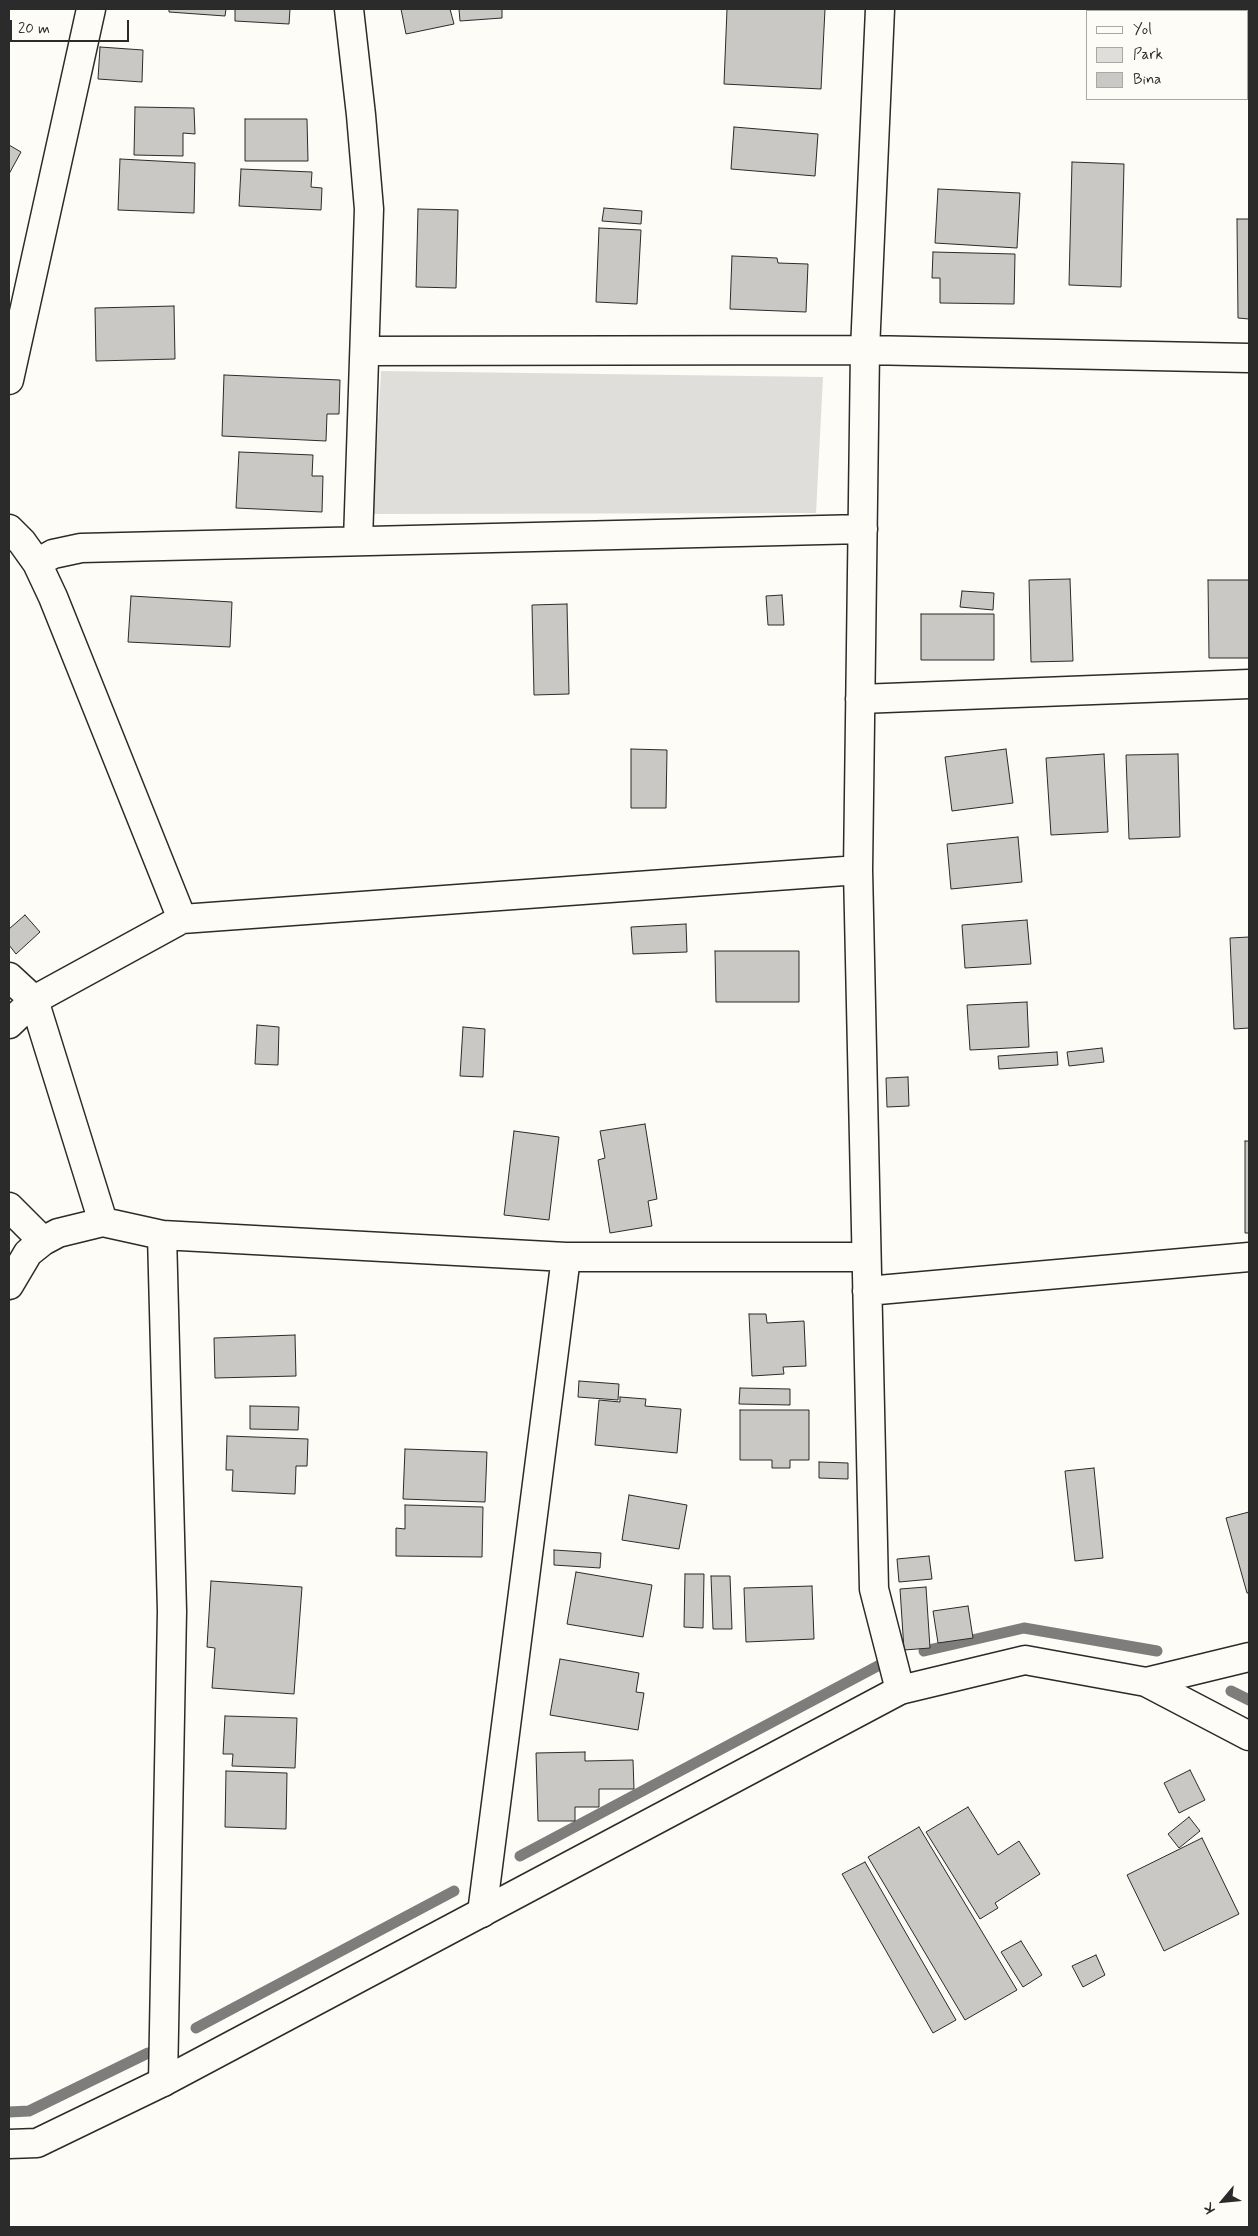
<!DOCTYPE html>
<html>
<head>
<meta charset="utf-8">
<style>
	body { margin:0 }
	#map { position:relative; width:1258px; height:2236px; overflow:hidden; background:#fdfcf7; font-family:Mynerve,sans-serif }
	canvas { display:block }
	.frame { position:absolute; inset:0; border:10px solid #2b2b2b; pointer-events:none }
	.legend { position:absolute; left:1086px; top:10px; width:162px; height:90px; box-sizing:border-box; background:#fdfcf7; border:1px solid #a9a8a5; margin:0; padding:6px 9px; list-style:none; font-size:15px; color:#2b2b2b }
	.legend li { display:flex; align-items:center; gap:10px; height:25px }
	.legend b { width:25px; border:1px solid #a9a8a5 }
	.north { position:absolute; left:1198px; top:2176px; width:50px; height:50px; -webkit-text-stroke:4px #fdfcf7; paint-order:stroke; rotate:242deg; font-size:14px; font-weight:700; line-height:20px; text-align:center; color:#2b2b2b }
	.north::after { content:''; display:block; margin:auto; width:18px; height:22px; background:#2b2b2b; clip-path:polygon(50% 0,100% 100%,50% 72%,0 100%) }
	.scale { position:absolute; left:10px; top:20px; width:119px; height:22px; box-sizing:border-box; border:2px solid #2b2b2b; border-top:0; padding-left:6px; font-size:15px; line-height:18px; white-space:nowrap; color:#2b2b2b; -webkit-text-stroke:4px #fdfcf7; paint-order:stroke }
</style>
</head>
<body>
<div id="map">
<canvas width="1258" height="2236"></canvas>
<div class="frame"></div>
<ul class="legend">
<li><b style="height:6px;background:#fdfcf7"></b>Yol</li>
<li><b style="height:14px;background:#dfdeda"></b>Park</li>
<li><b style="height:14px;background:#c9c8c4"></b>Bina</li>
</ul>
<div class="north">K</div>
<div class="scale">20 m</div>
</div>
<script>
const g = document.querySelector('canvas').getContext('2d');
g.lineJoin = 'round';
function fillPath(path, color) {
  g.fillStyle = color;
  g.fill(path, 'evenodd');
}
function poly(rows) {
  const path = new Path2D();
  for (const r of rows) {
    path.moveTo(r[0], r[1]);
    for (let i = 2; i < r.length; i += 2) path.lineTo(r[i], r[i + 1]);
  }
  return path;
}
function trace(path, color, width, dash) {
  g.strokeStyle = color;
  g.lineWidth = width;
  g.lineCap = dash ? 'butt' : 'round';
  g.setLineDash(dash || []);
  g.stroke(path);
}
const green = poly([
	[381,371,823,377,816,513,373,514]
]);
const stream = poly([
	[924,1651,1024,1628,1157,1651],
	[1231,1691,1249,1700],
	[520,1856,889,1660],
	[196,2028,454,1891],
	[9,2112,29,2111,148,2053]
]);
const building = poly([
	[169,9,226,9,225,16,169,12,169,9],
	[235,9,290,9,289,24,235,21,235,9],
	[401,9,450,9,454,24,406,34,401,9],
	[459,9,502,9,502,18,460,21,459,9],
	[727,9,825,9,821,89,724,84,727,9],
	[1197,9,1223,9,1223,11,1197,11,1197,9],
	[1236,9,1249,9,1249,74,1247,73,1247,11,1236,11,1236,9],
	[100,47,143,50,142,82,98,79,100,47],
	[135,107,194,108,195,134,183,133,183,156,134,155,135,107],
	[245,119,307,119,308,161,245,161,245,119],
	[734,127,818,134,815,176,731,169,734,127],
	[9,145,21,152,9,174,9,145],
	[120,159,195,163,194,213,118,210,120,159],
	[1072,162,1124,164,1121,287,1069,285,1072,162],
	[241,169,312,172,311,187,322,188,321,210,239,206,241,169],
	[938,189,1020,193,1017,248,935,243,938,189],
	[604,208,642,211,641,224,602,221,604,208],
	[418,209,458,210,456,288,416,287,418,209],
	[1237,219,1249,219,1249,319,1238,318,1237,219],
	[599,228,641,230,637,304,596,302,599,228],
	[933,252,1015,254,1014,304,940,303,940,278,932,278,933,252],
	[732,256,777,258,778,263,808,264,806,312,730,309,732,256],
	[174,306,175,359,96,361,95,308,174,306],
	[224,375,340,380,339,414,327,414,326,441,222,436,224,375],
	[239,452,313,455,312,476,323,476,322,512,236,508,239,452],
	[1070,579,1073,661,1031,662,1029,580,1070,579],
	[1208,580,1249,580,1249,658,1209,658,1208,580],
	[962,591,994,593,993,610,960,607,962,591],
	[782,595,784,625,768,625,766,596,782,595],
	[131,596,232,602,230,647,128,642,131,596],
	[567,604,569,694,534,695,532,605,567,604],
	[921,614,994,614,994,660,921,660,921,614],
	[631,749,667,750,666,808,631,808,631,749],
	[1006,749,1013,803,952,811,945,757,1006,749],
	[1104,754,1108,832,1051,835,1046,758,1104,754],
	[1178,754,1180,837,1129,839,1126,755,1178,754],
	[1018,837,1022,882,951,889,947,844,1018,837],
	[25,915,40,932,16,954,9,945,9,929,25,915],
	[1027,920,1031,964,965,968,962,925,1027,920],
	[686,924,687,952,633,954,631,927,686,924],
	[1249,937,1249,1028,1234,1029,1230,938,1249,937],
	[715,951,799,951,799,1002,716,1002,715,951],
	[1027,1002,1029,1047,970,1050,967,1005,1027,1002],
	[257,1025,279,1027,278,1065,255,1064,257,1025],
	[463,1027,485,1029,483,1077,460,1076,463,1027],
	[1102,1048,1104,1062,1069,1066,1067,1052,1102,1048],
	[1057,1052,1058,1065,999,1069,998,1056,1057,1052],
	[908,1077,909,1106,887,1107,886,1078,908,1077],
	[645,1124,657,1199,648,1201,652,1226,610,1233,598,1160,605,1158,600,1131,645,1124],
	[514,1131,559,1137,549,1220,504,1215,514,1131],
	[1245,1141,1249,1141,1249,1233,1245,1233,1245,1141],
	[749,1314,766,1314,767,1323,804,1321,806,1366,783,1367,784,1374,752,1376,749,1314],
	[295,1335,296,1376,215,1378,214,1338,295,1335],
	[579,1381,619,1384,618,1400,578,1397,579,1381],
	[740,1388,790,1389,790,1405,739,1404,740,1388],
	[620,1397,646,1399,645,1406,681,1409,677,1453,595,1445,599,1400,620,1402,620,1397],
	[250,1406,299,1407,298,1430,250,1429,250,1406],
	[740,1410,809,1410,809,1460,790,1460,790,1468,772,1468,772,1460,740,1460,740,1410],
	[227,1436,308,1439,307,1466,296,1466,295,1494,232,1491,233,1470,226,1470,227,1436],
	[405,1449,487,1452,485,1502,403,1499,405,1449],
	[819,1462,848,1463,848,1479,819,1478,819,1462],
	[1094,1468,1103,1558,1075,1561,1065,1471,1094,1468],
	[629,1495,687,1505,679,1549,622,1540,629,1495],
	[405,1505,483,1507,482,1557,396,1556,396,1528,405,1529,405,1505],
	[1249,1512,1249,1593,1247,1593,1226,1518,1249,1512],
	[554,1550,601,1553,600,1568,554,1565,554,1550],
	[929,1556,932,1579,899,1582,897,1559,929,1556],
	[576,1572,652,1585,643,1637,567,1624,576,1572],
	[685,1574,704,1574,703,1628,684,1627,685,1574],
	[711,1576,730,1576,732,1629,713,1629,711,1576],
	[211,1581,302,1587,294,1694,212,1688,215,1648,207,1647,211,1581],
	[812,1586,814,1639,746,1642,744,1588,812,1586],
	[926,1587,930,1648,904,1650,900,1589,926,1587],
	[968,1606,973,1638,938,1643,933,1611,968,1606],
	[560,1659,639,1673,636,1692,644,1693,638,1730,550,1715,560,1659],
	[225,1716,297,1718,295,1768,232,1766,233,1754,223,1754,225,1716],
	[585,1752,585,1761,633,1760,634,1789,599,1789,599,1807,575,1807,575,1821,538,1821,536,1753,585,1752],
	[1190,1770,1205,1800,1179,1813,1164,1783,1190,1770],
	[226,1771,287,1773,286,1829,225,1827,226,1771],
	[968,1807,998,1855,1019,1841,1040,1874,995,1903,998,1908,980,1919,926,1832,968,1807],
	[1189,1817,1200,1831,1179,1848,1168,1834,1189,1817],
	[919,1827,1017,1990,965,2020,868,1857,919,1827],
	[1202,1838,1239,1914,1164,1951,1127,1875,1202,1838],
	[865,1862,956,2020,933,2033,842,1874,865,1862],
	[1021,1941,1042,1975,1023,1987,1001,1952,1021,1941],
	[1096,1955,1105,1975,1083,1987,1072,1966,1096,1955]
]);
const street = poly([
	[349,9,361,115,369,209,358,541],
	[880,9,865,350,858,870,874,1589,900,1690],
	[365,351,865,350,1249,358],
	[9,380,91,9],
	[9,529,22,542,37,563,53,597,182,919,34,1000,9,1024],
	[37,563,53,554,81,548,863,529],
	[860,699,1249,684],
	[182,919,858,870],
	[9,977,34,1000,103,1222,162,1235,566,1257,866,1257],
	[9,1207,43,1241],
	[162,1235,172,1611,163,2082],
	[9,1285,28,1253,43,1241,58,1233,103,1222],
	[867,1291,1249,1257],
	[1146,1682,1249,1657],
	[482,1913,566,1257]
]);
const secondary = poly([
	[9,2144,37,2143,163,2082,900,1690,1025,1660,1146,1682,1249,1736]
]);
fillPath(green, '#dfdeda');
trace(stream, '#7e7d7b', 11);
fillPath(building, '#c9c8c4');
trace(building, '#2b2b2b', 1);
trace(street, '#2b2b2b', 31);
trace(secondary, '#2b2b2b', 31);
trace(street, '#fdfcf7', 28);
trace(secondary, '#fdfcf7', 28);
</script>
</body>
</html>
